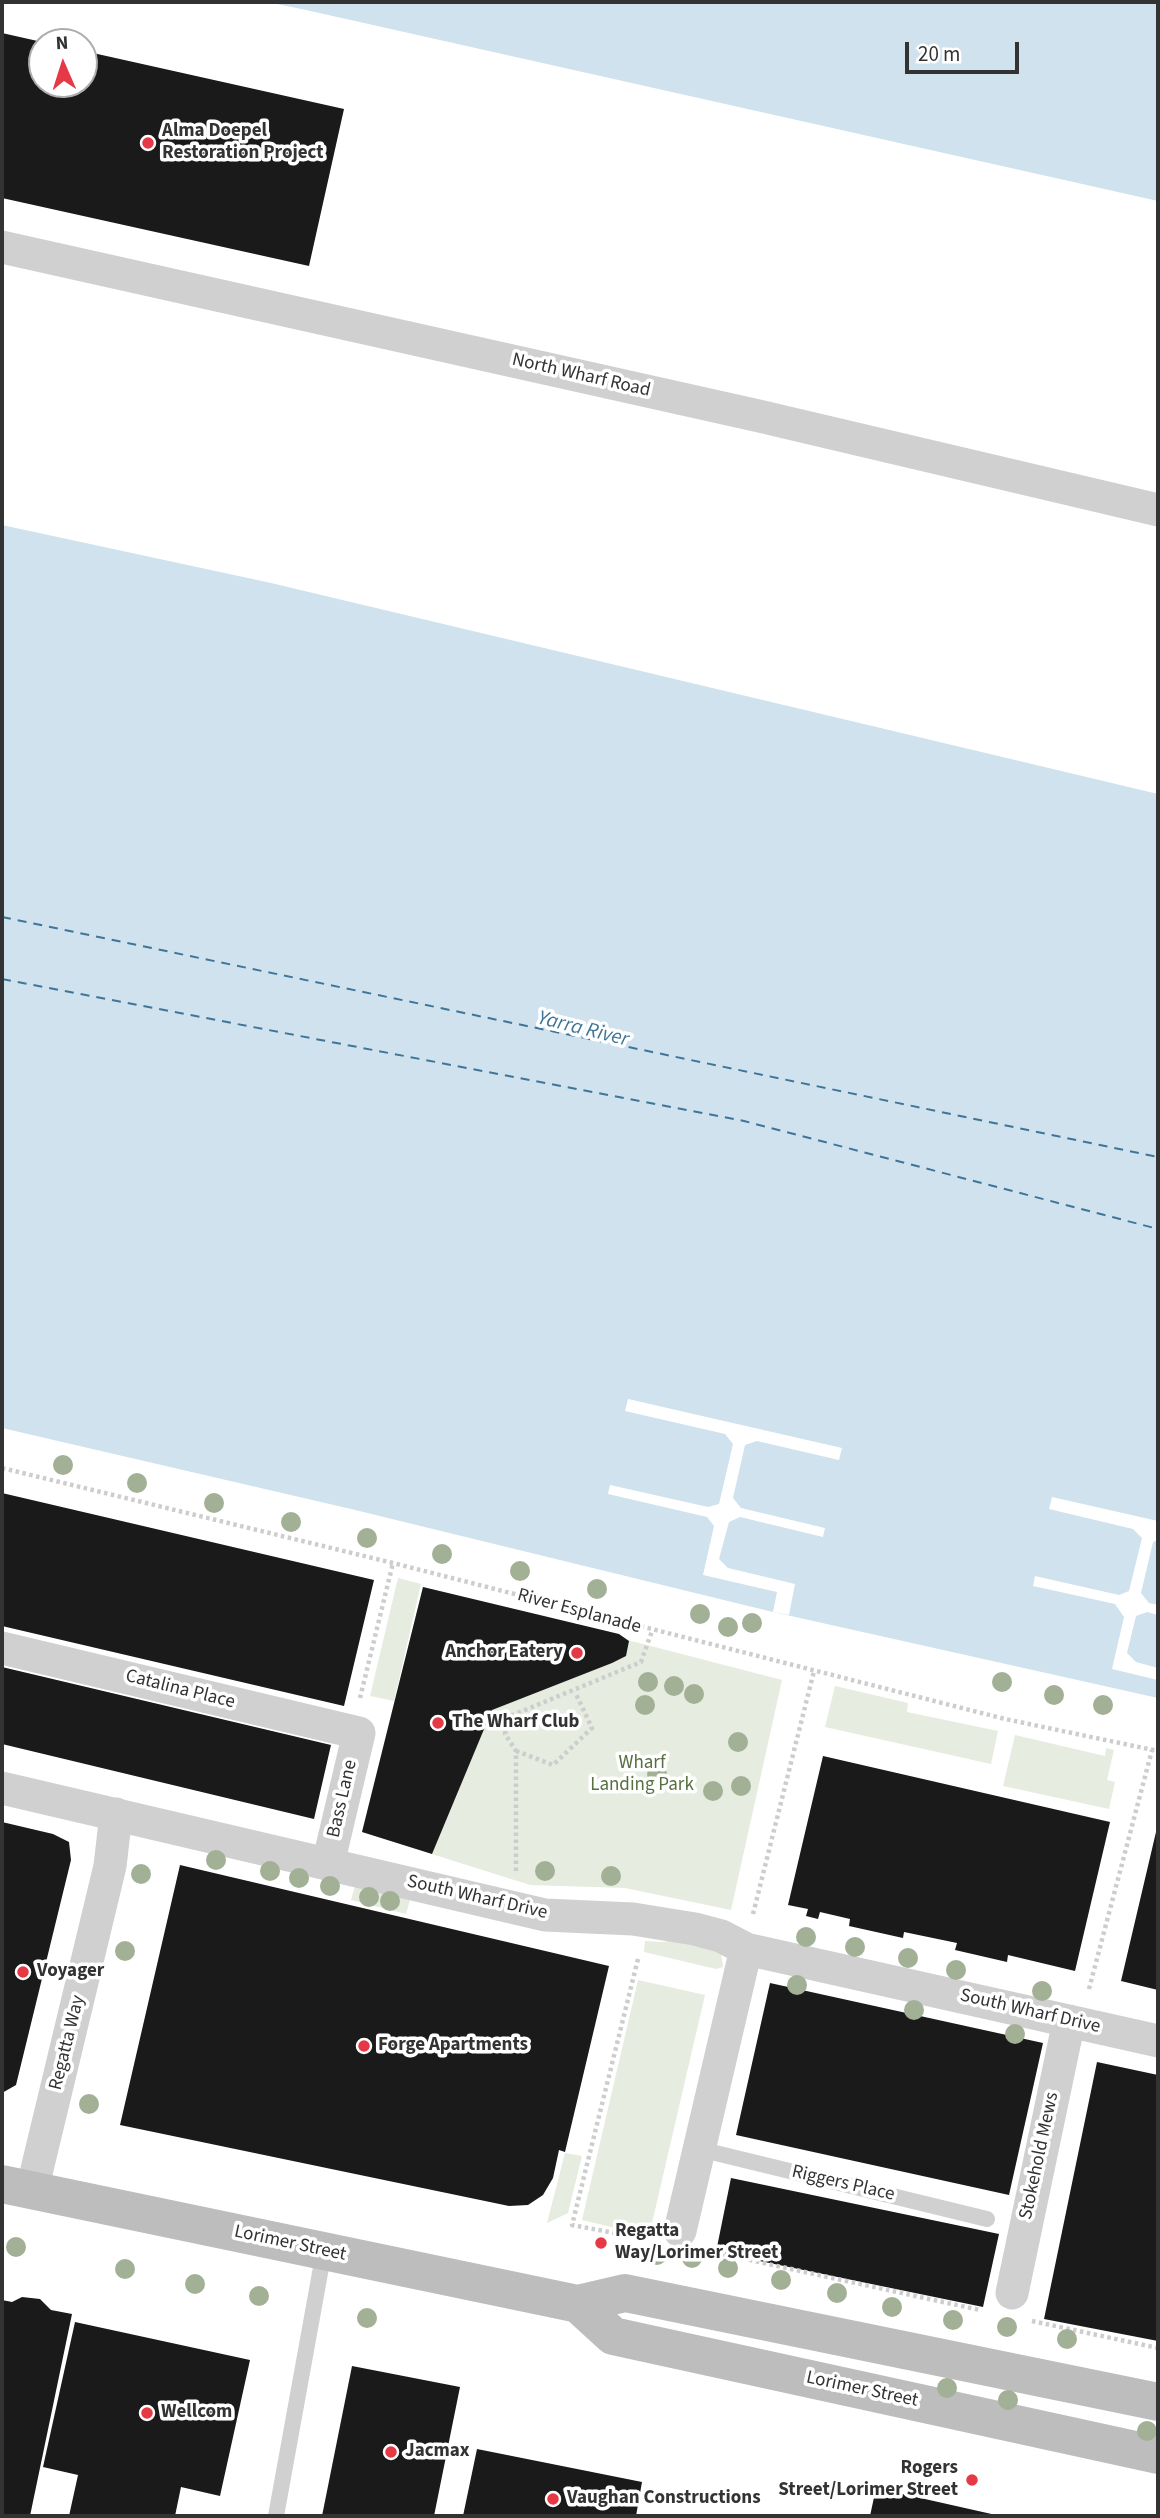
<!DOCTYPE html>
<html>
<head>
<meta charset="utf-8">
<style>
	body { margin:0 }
	#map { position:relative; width:1160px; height:2518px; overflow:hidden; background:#fff; font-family:"Source Sans 3",sans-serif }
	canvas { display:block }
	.frame { position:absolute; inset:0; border:4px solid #333; pointer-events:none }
	.north { position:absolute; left:28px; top:28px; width:70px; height:70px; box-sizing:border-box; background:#fff; border:2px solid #adadad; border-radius:50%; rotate:357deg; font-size:19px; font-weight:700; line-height:28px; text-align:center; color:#333 }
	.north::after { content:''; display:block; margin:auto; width:24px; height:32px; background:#e63946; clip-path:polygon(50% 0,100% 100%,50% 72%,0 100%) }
	.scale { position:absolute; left:905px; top:42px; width:114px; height:32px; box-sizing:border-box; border:4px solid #333; border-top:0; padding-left:9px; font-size:21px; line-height:24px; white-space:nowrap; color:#333; -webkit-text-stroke:5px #fff; paint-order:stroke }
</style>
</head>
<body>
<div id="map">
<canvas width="1160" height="2518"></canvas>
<div class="frame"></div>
<div class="north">N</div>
<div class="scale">20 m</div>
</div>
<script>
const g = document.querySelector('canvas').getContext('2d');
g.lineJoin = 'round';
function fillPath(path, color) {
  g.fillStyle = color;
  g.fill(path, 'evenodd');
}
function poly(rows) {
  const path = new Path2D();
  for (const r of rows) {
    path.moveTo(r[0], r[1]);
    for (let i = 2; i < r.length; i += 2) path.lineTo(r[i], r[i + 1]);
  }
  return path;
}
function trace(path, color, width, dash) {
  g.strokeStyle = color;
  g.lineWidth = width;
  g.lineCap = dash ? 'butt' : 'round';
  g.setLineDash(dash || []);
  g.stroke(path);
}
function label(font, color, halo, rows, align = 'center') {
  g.font = font + ' "Source Sans 3",sans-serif';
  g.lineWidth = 7;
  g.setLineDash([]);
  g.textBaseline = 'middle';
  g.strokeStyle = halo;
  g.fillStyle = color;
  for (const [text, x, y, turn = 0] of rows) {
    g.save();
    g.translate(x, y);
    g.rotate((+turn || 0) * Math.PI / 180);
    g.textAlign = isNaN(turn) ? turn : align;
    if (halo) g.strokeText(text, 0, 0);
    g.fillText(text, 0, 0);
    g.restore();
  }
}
const green = poly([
	[398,1578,421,1584,394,1701,370,1696],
	[423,1587,782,1680,731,1910,625,1888,530,1885,362,1832],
	[835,1686,908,1703,907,1712,998,1731,991,1764,825,1727],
	[1015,1735,1105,1756,1106,1748,1114,1750,1107,1780,1115,1782,1109,1809,1003,1786],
	[355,1886,410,1900,406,1914,351,1900],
	[681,1937,721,1953,723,1967,716,1969,644,1952,645,1941,664,1942],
	[638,1980,705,1995,649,2236,582,2220],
	[565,2153,582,2156,568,2213,547,2223]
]);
const water = poly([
	[267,2,1158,2,1158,201,306,10],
	[2,525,271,583,1158,794,1158,1698,773,1612,351,1509,2,1428]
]);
const pier = poly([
	[628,1399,842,1448,839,1460,757,1441,745,1445,733,1498,741,1508,825,1528,823,1537,740,1517,729,1522,719,1559,728,1568,795,1584,789,1615,773,1612,777,1592,703,1575,714,1526,707,1517,608,1494,610,1485,708,1507,719,1504,733,1444,725,1434,625,1411],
	[1052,1497,1158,1521,1158,1540,1153,1542,1141,1593,1149,1603,1158,1605,1158,1615,1147,1612,1136,1616,1127,1653,1136,1662,1158,1668,1158,1680,1112,1669,1124,1617,1115,1604,1033,1586,1035,1576,1119,1595,1129,1591,1142,1538,1133,1529,1049,1509]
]);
const ferry = poly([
	[2,917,1158,1157],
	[2,979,744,1121,1158,1229]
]);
const building = poly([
	[2,33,42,42,42,84,84,84,84,51,344,109,309,266,2,198],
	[2,1493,374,1580,344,1706,2,1626],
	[423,1587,619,1634,629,1641,626,1656,612,1663,492,1710,432,1854,362,1832],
	[2,1667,331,1745,314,1819,2,1744],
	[823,1756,1110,1822,1075,1971,1008,1955,1007,1962,955,1950,957,1943,904,1932,903,1938,849,1926,850,1919,820,1912,818,1919,806,1916,808,1909,788,1905],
	[2,1822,53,1834,69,1842,71,1860,16,2085,2,2093],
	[1156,1832,1158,1833,1158,1990,1121,1981],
	[180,1865,609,1966,565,2152,559,2150,553,2178,543,2195,528,2205,509,2206,120,2125],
	[770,1983,1043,2043,1009,2195,736,2135],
	[1097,2062,1158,2075,1158,2341,1044,2319],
	[731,2178,999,2234,983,2307,716,2252],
	[22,2297,40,2299,51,2310,72,2314,30,2516,2,2516,2,2300,12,2302],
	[75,2322,250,2360,220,2496,181,2487,175,2516,69,2516,78,2475,43,2467],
	[352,2366,460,2387,434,2516,322,2516],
	[477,2449,642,2482,636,2516,463,2516],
	[876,2488,996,2515,996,2516,870,2516]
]);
const path = poly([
	[2,1468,393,1563,1005,1719,1158,1751],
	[360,1698,393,1563],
	[516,1751,553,1765,592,1728,575,1692],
	[516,1871,516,1751,505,1734,508,1717,641,1662,652,1631],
	[753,1914,814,1671],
	[638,1959,572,2225,646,2239],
	[1089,1989,1152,1750],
	[708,2251,980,2310],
	[1032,2321,1158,2348]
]);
const service = poly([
	[699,2149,987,2219],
	[276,2516,324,2251]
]);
const minor = poly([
	[2,247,759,416,1158,510],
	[2,1648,359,1733,328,1864],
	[2,1788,545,1915,633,1919,695,1929,721,1936,746,1949,1158,2041],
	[32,2190,110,1866,116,1814],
	[680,2231,746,1949],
	[1012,2293,1069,2021]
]);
const secondary = poly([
	[2,2184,578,2304,625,2293,1158,2402],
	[578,2304,613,2336,1158,2455]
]);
const trees = [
	[63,1465],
	[137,1483],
	[214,1503],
	[291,1522],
	[367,1538],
	[442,1554],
	[520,1571],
	[597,1589],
	[700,1614],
	[752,1623],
	[728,1627],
	[648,1682],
	[1002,1682],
	[674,1686],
	[694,1694],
	[1054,1695],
	[645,1705],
	[1103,1705],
	[738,1742],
	[657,1774],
	[741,1786],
	[713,1791],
	[216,1860],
	[270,1871],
	[545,1871],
	[141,1874],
	[611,1876],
	[299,1878],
	[330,1886],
	[369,1897],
	[390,1901],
	[806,1937],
	[855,1947],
	[125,1951],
	[908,1958],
	[956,1970],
	[797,1985],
	[1042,1991],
	[914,2010],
	[1015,2034],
	[89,2104],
	[16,2247],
	[657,2255],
	[692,2258],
	[728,2268],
	[125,2269],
	[781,2280],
	[195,2284],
	[837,2293],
	[259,2296],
	[892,2307],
	[367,2318],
	[953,2320],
	[1007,2327],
	[1067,2339],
	[947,2388],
	[1008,2400],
	[1147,2431]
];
const markers = [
	[148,143,7,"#e63946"],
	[577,1653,7,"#e63946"],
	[438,1723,7,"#e63946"],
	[23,1972,7,"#e63946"],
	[364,2046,7,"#e63946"],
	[601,2243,7,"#e63946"],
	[147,2413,7,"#e63946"],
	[391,2452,7,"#e63946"],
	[972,2480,7,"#e63946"],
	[553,2499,7,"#e63946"]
];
const poiNames = [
	["Alma Doepel",162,132],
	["Restoration Project",162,154],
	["Anchor Eatery",563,1653,"right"],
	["The Wharf Club",452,1723],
	["Voyager",37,1972],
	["Forge Apartments",378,2046],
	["Regatta",615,2232],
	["Way/Lorimer Street",615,2254],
	["Wellcom",161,2413],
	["Jacmax",405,2452],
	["Rogers",958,2469,"right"],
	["Street/Lorimer Street",958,2491,"right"],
	["Vaughan Constructions",567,2499]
];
const streetNames = [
	["North Wharf Road",581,376,13],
	["River Esplanade",579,1612,15],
	["Catalina Place",180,1690,14],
	["Bass Lane",343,1799,-77],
	["South Wharf Drive",477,1898,13],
	["South Wharf Drive",1030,2012,13],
	["Regatta Way",68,2043,-76],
	["Stokehold Mews",1040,2156,-78],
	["Riggers Place",843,2184,13],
	["Lorimer Street",290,2244,12],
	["Lorimer Street",862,2390,12]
];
const parkNames = [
	["Wharf",642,1764],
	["Landing Park",642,1786]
];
const waterNames = [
	["Yarra River",583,1030,14]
];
fillPath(green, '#e6ecdf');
fillPath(water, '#cfe2ee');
fillPath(pier, '#fff');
trace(ferry, '#3f7597', 2, [9, 7]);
fillPath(building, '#1a1a1a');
trace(path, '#cdcdcd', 4.5, [3.5, 3.5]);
trace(service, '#d0d0d0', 16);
trace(minor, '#d0d0d0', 33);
trace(secondary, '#bdbdbd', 38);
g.fillStyle = '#a2b095';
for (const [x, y] of trees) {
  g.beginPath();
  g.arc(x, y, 10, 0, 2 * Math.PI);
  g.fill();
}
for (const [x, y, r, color] of markers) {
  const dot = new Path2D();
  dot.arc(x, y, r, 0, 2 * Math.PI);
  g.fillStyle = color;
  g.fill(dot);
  trace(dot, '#fff', 2.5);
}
label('bold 19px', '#333', '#fff', poiNames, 'left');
label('19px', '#333', '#fff', streetNames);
label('19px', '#56703f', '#fff', parkNames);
label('italic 21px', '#3f7597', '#fff', waterNames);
</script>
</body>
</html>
